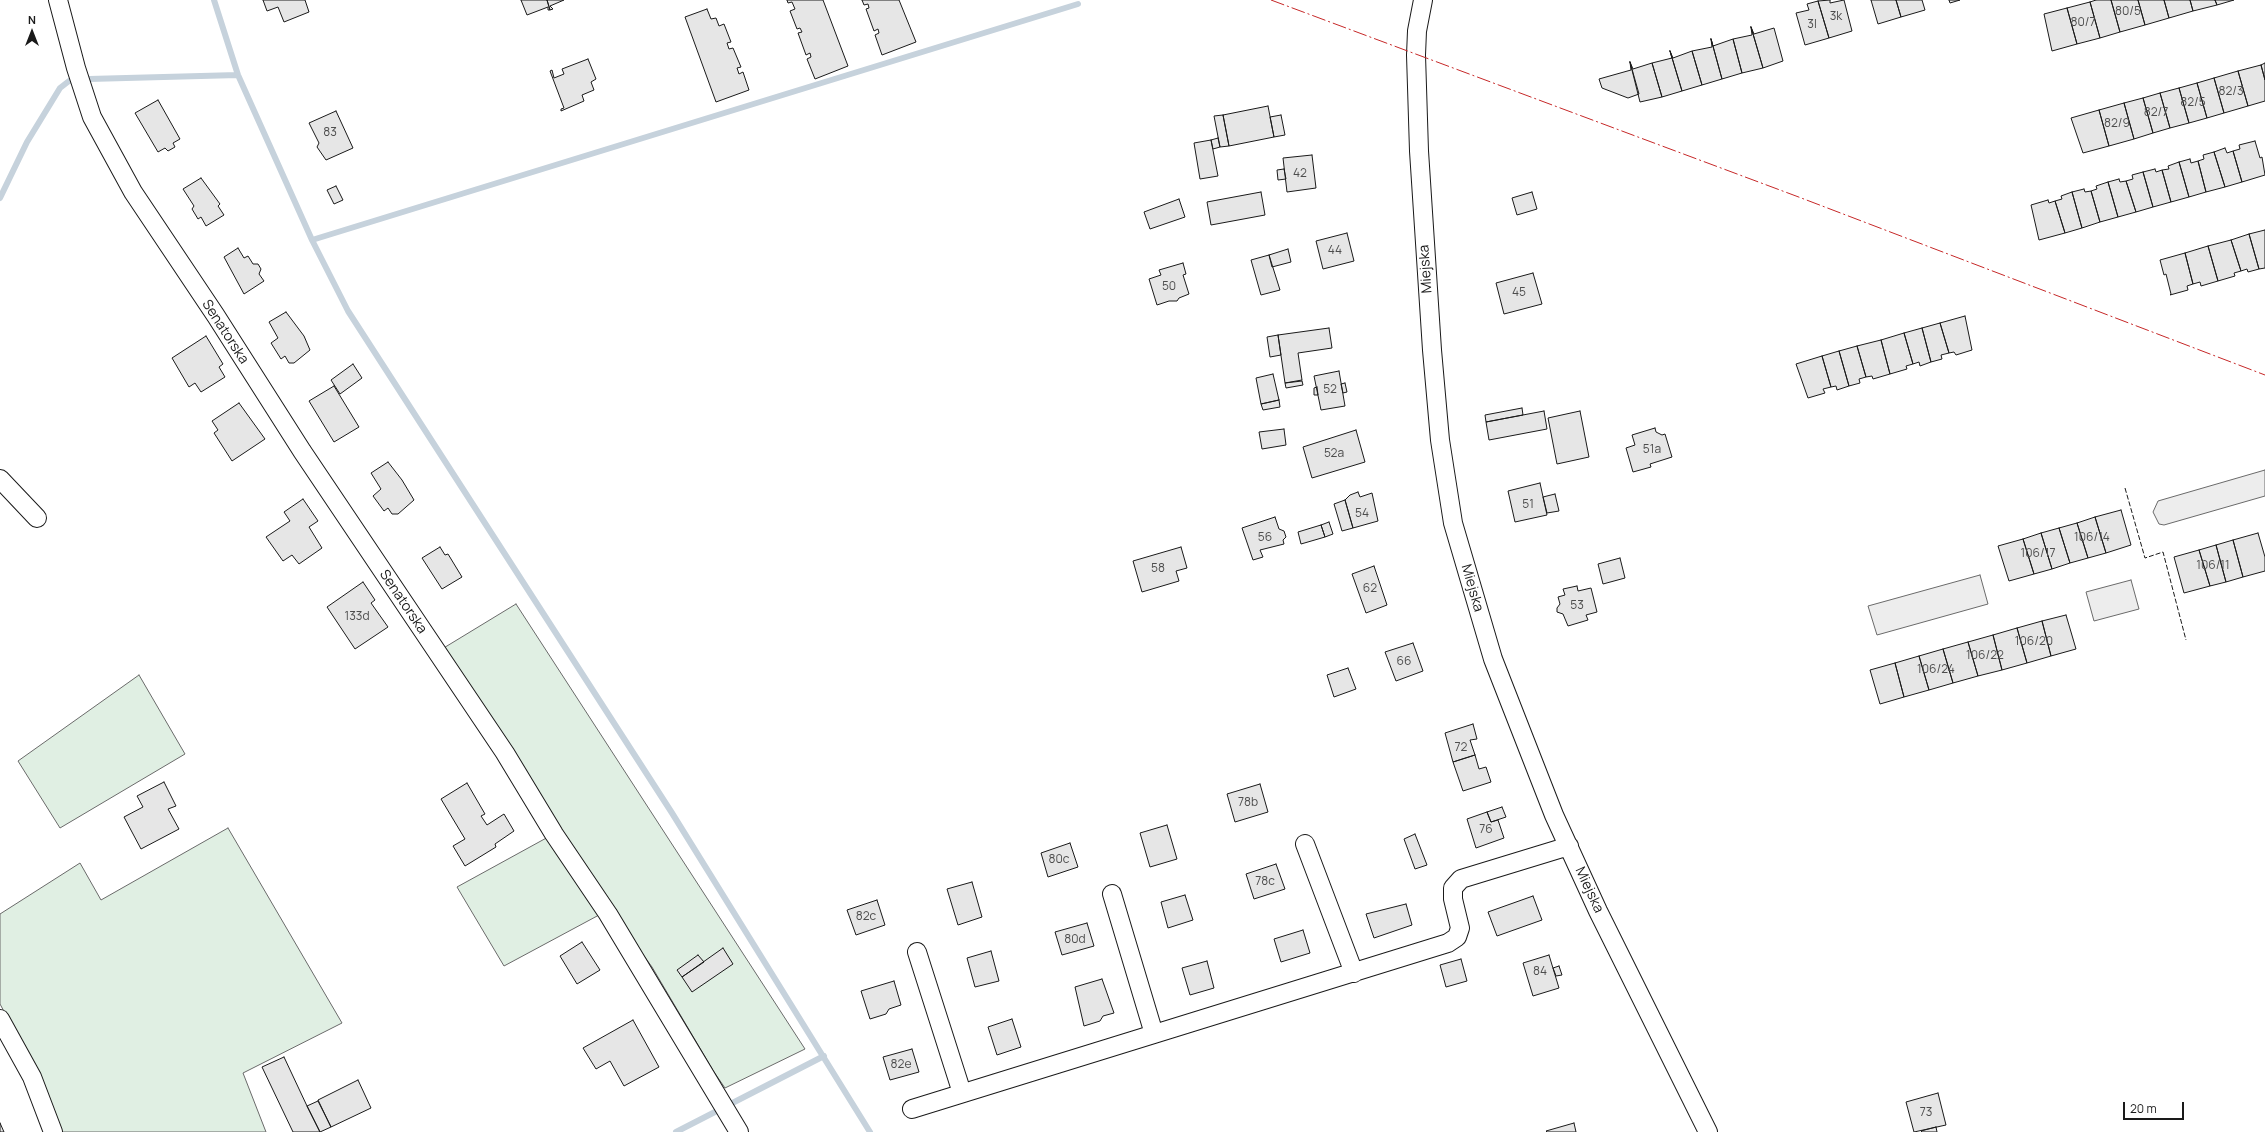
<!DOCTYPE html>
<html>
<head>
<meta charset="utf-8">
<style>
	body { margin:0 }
	#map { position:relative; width:2265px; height:1132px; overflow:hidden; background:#fff; font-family:Manrope,sans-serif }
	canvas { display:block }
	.north { position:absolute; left:12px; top:12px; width:40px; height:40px; -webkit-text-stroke:3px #fff; paint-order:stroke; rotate:0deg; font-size:11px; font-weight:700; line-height:16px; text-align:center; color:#1a1a1a }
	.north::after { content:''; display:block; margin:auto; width:14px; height:18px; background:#1a1a1a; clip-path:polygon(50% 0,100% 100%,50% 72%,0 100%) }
	.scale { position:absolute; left:2123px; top:1102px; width:61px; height:18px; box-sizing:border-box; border:2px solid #1a1a1a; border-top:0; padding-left:5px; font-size:12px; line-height:14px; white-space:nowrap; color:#1a1a1a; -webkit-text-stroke:3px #fff; paint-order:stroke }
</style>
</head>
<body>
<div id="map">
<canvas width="2265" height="1132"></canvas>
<div class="north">N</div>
<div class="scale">20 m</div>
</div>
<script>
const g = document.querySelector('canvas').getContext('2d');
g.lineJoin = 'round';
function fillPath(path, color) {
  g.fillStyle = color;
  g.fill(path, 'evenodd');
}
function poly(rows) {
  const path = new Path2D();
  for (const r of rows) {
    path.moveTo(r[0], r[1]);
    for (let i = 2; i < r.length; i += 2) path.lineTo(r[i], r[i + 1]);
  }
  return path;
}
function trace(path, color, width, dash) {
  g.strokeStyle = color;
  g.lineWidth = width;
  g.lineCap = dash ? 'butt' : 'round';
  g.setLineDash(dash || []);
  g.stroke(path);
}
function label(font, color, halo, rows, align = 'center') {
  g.font = font + ' Manrope,sans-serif';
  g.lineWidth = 3;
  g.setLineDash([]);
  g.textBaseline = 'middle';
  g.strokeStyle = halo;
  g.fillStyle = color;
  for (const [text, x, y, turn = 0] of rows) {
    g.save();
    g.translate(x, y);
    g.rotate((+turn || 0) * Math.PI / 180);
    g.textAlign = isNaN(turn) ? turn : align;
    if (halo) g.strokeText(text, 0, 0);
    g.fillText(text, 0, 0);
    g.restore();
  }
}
const green = poly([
	[516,604,805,1049,725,1088,714,1072,652,967,607,905,442,649,516,604],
	[139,675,185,754,60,828,18,761,139,675],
	[228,828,342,1023,243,1073,266,1132,61,1132,27,1054,0,1004,0,914,80,863,101,900,228,828],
	[550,836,599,915,504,966,457,887,550,836]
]);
const parking = poly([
	[2265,470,2265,496,2164,525,2159,524,2153,512,2158,501,2265,470],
	[1980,575,1988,604,1877,635,1868,606,1980,575],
	[2131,580,2139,609,2094,621,2086,592,2131,580]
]);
const stream = poly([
	[214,0,238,75,312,240,348,311,672,813,870,1132],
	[0,198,27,142,60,88,69,81,89,79,238,75],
	[312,240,1078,4],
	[676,1132,824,1056]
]);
const building = poly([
	[263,0,305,0,309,12,284,22,278,7,267,11,263,0],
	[521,0,547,0,550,10,548,10,548,7,527,15,521,0],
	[547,0,564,0,550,6,553,9,550,10,547,0],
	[787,0,823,0,848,66,815,79,807,59,811,57,810,53,806,55,798,33,802,32,800,28,797,29,790,11,795,9,792,2,788,3,787,0],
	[862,0,899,0,916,42,882,55,875,35,879,33,878,29,874,31,866,9,869,8,868,4,864,5,862,0],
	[1830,0,1830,3,1844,0,1852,31,1829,38,1818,1,1830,0],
	[1871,0,1896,0,1901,17,1878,24,1871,0],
	[1896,0,1922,0,1925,10,1901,17,1896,0],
	[1949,0,1960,0,1950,3,1949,0],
	[2096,0,2111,0,2120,32,2100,38,2090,2,2096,0],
	[2111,0,2138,0,2145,25,2120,32,2111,0],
	[2138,0,2164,0,2169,18,2145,25,2138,0],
	[2164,0,2190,0,2193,11,2169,18,2164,0],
	[2190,0,2215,0,2217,5,2193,11,2190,0],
	[2215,0,2234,0,2217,5,2215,0],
	[1818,1,1829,38,1805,45,1796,13,1809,10,1807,4,1818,1],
	[2090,2,2100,38,2077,44,2067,8,2090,2],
	[2067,8,2077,44,2052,51,2044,14,2067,8],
	[707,9,711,19,716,18,719,26,724,24,731,42,727,43,729,49,733,48,741,67,737,68,739,74,743,72,749,90,716,102,685,17,707,9],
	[1751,27,1754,34,1774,28,1783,61,1763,68,1751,27],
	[1751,27,1763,68,1742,73,1733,39,1752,35,1751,27],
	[1711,39,1722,79,1702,85,1692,51,1712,47,1711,39],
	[1711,39,1713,46,1733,39,1742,73,1722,79,1711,39],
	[1670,51,1673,58,1692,51,1702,85,1682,91,1670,51],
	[1670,51,1682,91,1662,97,1652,63,1672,58,1670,51],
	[588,59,596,79,591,82,594,90,582,95,584,101,561,111,561,109,564,108,550,71,552,70,554,78,564,74,562,69,588,59],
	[1630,62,1633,69,1652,63,1662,97,1640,102,1630,62],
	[1630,62,1639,94,1628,98,1602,88,1599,79,1631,70,1630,62],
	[2265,63,2265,80,2261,65,2265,63],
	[2261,65,2265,80,2265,101,2248,106,2238,71,2261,65],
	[2238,71,2248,106,2224,113,2214,78,2238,71],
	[2214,78,2224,113,2207,118,2197,83,2214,78],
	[2197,83,2207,118,2189,123,2179,88,2197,83],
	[2179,88,2189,123,2170,128,2160,93,2179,88],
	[2160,93,2170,128,2153,133,2143,98,2160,93],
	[2143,98,2153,133,2134,139,2124,103,2143,98],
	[158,100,180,139,173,143,175,147,168,151,165,148,158,152,135,113,158,100],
	[2124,103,2134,139,2109,146,2099,110,2124,103],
	[1268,106,1274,137,1229,146,1223,115,1268,106],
	[2099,110,2109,146,2083,153,2071,118,2099,110],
	[336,111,353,148,326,160,317,147,319,143,309,123,336,111],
	[1223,115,1229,146,1220,147,1214,116,1223,115],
	[1281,115,1285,135,1274,137,1270,117,1281,115],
	[1218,138,1220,147,1213,149,1211,140,1218,138],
	[1211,140,1218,176,1200,179,1194,143,1211,140],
	[2255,141,2260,158,2262,157,2265,175,2242,182,2233,151,2240,149,2239,145,2255,141],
	[2225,148,2227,153,2233,151,2242,182,2225,187,2214,152,2225,148],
	[2214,152,2225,187,2206,192,2198,161,2204,159,2203,155,2214,152],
	[1312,155,1316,188,1287,192,1283,158,1312,155],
	[2190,159,2191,163,2198,161,2206,192,2189,197,2179,162,2190,159],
	[2179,162,2189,197,2171,202,2162,170,2169,169,2168,166,2179,162],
	[1284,169,1286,179,1278,180,1277,170,1284,169],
	[2155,169,2156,172,2162,170,2171,202,2153,207,2143,172,2155,169],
	[2143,172,2153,207,2136,212,2126,181,2133,179,2132,175,2143,172],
	[201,178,220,204,218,206,224,215,206,226,201,217,198,219,192,209,194,206,183,189,201,178],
	[2119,179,2120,182,2126,181,2136,212,2118,217,2108,182,2119,179],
	[2108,182,2118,217,2100,222,2091,191,2097,189,2096,186,2108,182],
	[336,186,343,200,334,204,327,190,336,186],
	[2084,189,2085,192,2091,191,2100,222,2082,228,2072,192,2084,189],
	[1261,192,1265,215,1211,225,1207,202,1261,192],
	[1532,192,1537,209,1517,215,1512,198,1532,192],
	[2072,192,2082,228,2065,233,2055,201,2062,199,2061,196,2072,192],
	[1179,199,1185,217,1150,229,1144,212,1179,199],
	[2048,200,2049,203,2055,201,2065,233,2039,240,2031,205,2048,200],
	[2265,230,2265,268,2259,269,2249,234,2265,230],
	[1347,233,1354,261,1323,269,1316,241,1347,233],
	[2249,234,2259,269,2248,272,2247,269,2241,271,2231,240,2249,234],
	[2231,240,2241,271,2234,273,2235,276,2218,281,2208,246,2231,240],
	[2208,246,2218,281,2201,286,2200,282,2193,284,2185,253,2208,246],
	[238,248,244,258,248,256,253,264,258,264,261,269,259,274,264,281,244,294,224,257,238,248],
	[1288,249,1291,262,1272,267,1269,255,1288,249],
	[2185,253,2193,284,2187,286,2188,290,2170,295,2171,294,2166,274,2164,275,2160,260,2185,253],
	[1269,255,1280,290,1261,295,1251,260,1269,255],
	[1183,263,1186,274,1183,275,1189,294,1179,298,1177,301,1169,301,1157,305,1149,279,1161,275,1159,270,1183,263],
	[1533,273,1542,304,1504,314,1496,283,1533,273],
	[286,312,304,336,310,350,294,363,289,363,285,356,281,359,271,343,278,338,269,322,286,312],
	[1965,316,1972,350,1956,355,1954,352,1949,353,1940,323,1965,316],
	[1940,323,1949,353,1941,355,1942,359,1931,362,1922,328,1940,323],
	[1329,328,1332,348,1298,353,1302,380,1285,383,1278,335,1329,328],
	[1922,328,1931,362,1920,366,1919,362,1913,364,1904,333,1922,328],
	[1904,333,1913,364,1906,366,1907,369,1890,374,1881,340,1904,333],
	[1278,335,1281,355,1270,357,1267,337,1278,335],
	[206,336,223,364,219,367,225,377,201,392,195,383,189,387,172,358,206,336],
	[1881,340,1890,374,1873,379,1872,376,1866,377,1857,346,1881,340],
	[1857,346,1866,377,1859,379,1860,383,1849,386,1839,351,1857,346],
	[1839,351,1849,386,1837,390,1836,386,1831,387,1822,356,1839,351],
	[1822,356,1831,387,1823,389,1825,393,1808,398,1796,364,1822,356],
	[353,364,362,378,340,394,331,380,353,364],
	[1339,371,1345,406,1321,410,1314,376,1339,371],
	[1273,374,1279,400,1261,404,1256,378,1273,374],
	[1302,381,1303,385,1286,388,1285,383,1302,381],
	[1345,383,1347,392,1343,393,1341,384,1345,383],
	[334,386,359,427,334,442,309,401,334,386],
	[1317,387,1318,395,1314,395,1314,388,1317,387],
	[1279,400,1280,407,1263,410,1261,404,1279,400],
	[239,403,265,439,232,461,214,433,218,430,212,421,239,403],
	[1522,408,1523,415,1486,422,1485,415,1522,408],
	[1544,411,1547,429,1489,440,1486,422,1544,411],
	[1580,411,1589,457,1557,464,1548,418,1580,411],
	[1655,428,1656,432,1662,435,1665,434,1672,457,1650,464,1651,467,1633,472,1626,448,1635,445,1632,435,1655,428],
	[1284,429,1286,445,1262,449,1259,432,1284,429],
	[1356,430,1365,462,1312,478,1303,447,1356,430],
	[388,462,402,480,414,500,398,514,392,514,388,508,384,511,373,496,381,489,371,473,388,462],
	[1540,483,1547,515,1515,522,1508,491,1540,483],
	[1358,492,1360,497,1372,493,1378,521,1353,528,1345,500,1350,495,1358,492],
	[1555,494,1559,511,1547,513,1543,497,1555,494],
	[303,499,318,521,309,527,322,548,299,564,292,555,283,561,266,537,290,521,284,512,303,499],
	[1345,500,1353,528,1342,531,1334,504,1345,500],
	[2121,510,2131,545,2106,553,2095,517,2121,510],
	[1275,517,1279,529,1284,531,1286,537,1283,540,1284,544,1260,550,1263,557,1253,560,1242,528,1275,517],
	[2095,517,2106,553,2088,558,2077,523,2095,517],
	[1329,522,1333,534,1325,537,1321,525,1329,522],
	[2077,523,2088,558,2070,563,2059,528,2077,523],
	[1321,525,1325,537,1301,544,1298,532,1321,525],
	[2059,528,2070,563,2052,569,2041,533,2059,528],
	[2041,533,2052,569,2034,574,2023,539,2041,533],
	[2258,533,2265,557,2265,571,2243,577,2233,540,2258,533],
	[2023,539,2034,574,2009,581,1998,546,2023,539],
	[2233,540,2243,577,2226,582,2216,545,2233,540],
	[2216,545,2226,582,2210,586,2199,550,2216,545],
	[440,547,445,555,448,554,462,577,442,589,422,558,440,547],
	[1181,547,1187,568,1176,571,1179,581,1142,592,1133,561,1181,547],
	[2199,550,2210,586,2184,593,2174,557,2199,550],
	[1620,558,1625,578,1603,584,1598,564,1620,558],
	[1374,566,1387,605,1366,613,1352,574,1374,566],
	[363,582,375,600,371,603,388,627,355,649,327,607,363,582],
	[1577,586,1578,591,1591,588,1597,612,1586,615,1588,620,1568,626,1563,614,1557,612,1557,608,1560,604,1558,597,1565,595,1563,589,1577,586],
	[2066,615,2076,649,2051,656,2042,621,2066,615],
	[2042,621,2051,656,2027,663,2017,628,2042,621],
	[2017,628,2027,663,2002,670,1993,635,2017,628],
	[1993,635,2002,670,1978,676,1968,642,1993,635],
	[1968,642,1978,676,1953,683,1943,649,1968,642],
	[1413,643,1423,671,1396,681,1385,652,1413,643],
	[1943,649,1953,683,1929,690,1919,656,1943,649],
	[1919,656,1929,690,1904,697,1895,663,1919,656],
	[1895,663,1904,697,1880,704,1870,670,1895,663],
	[1348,668,1356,689,1334,697,1327,675,1348,668],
	[1473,724,1477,739,1470,740,1475,755,1453,762,1445,733,1473,724],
	[1475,755,1479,769,1486,767,1491,782,1463,791,1453,762,1475,755],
	[164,782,176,806,168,809,179,829,141,849,124,817,143,807,137,796,164,782],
	[467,783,485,814,481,816,487,825,504,814,514,831,495,844,496,847,465,866,453,846,465,839,441,799,467,783],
	[1260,784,1268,812,1235,822,1227,794,1260,784],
	[1502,807,1506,817,1491,822,1487,812,1502,807],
	[1487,812,1491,822,1498,820,1504,838,1476,848,1467,819,1487,812],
	[1167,825,1177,859,1150,867,1140,833,1167,825],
	[1415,834,1427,865,1415,869,1404,839,1415,834],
	[1070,843,1078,867,1048,877,1041,853,1070,843],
	[1276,864,1285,889,1254,899,1246,874,1276,864],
	[972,882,982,917,958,925,947,889,972,882],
	[1185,895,1193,920,1168,928,1161,902,1185,895],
	[1533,896,1542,920,1497,936,1488,912,1533,896],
	[877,900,885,925,856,935,847,910,877,900],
	[1406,904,1412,925,1374,938,1366,914,1406,904],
	[1087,923,1094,946,1062,955,1055,932,1087,923],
	[1303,930,1310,953,1281,962,1274,939,1303,930],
	[582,942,600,970,577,984,560,956,582,942],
	[723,948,733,964,692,992,682,977,723,948],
	[991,951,999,981,975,987,967,958,991,951],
	[698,955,704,962,682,977,677,970,698,955],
	[1549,955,1559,988,1533,996,1523,963,1549,955],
	[1461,959,1467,981,1446,987,1440,965,1461,959],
	[1207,961,1214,988,1190,995,1182,968,1207,961],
	[1559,966,1562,975,1556,976,1553,968,1559,966],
	[1102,979,1114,1013,1103,1016,1100,1021,1084,1026,1075,987,1102,979],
	[894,981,901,1005,889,1009,886,1014,870,1019,861,991,894,981],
	[1012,1019,1021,1047,997,1055,988,1027,1012,1019],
	[633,1020,659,1067,624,1086,610,1061,596,1069,583,1048,633,1020],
	[912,1049,919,1072,890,1080,883,1057,912,1049],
	[284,1057,307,1106,320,1132,293,1132,262,1067,284,1057],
	[358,1080,371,1108,331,1127,318,1100,358,1080],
	[1938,1093,1946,1125,1914,1132,1906,1102,1938,1093],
	[318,1101,331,1127,320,1132,307,1106,318,1101],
	[0,1123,4,1132,0,1132,0,1123],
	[1574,1123,1576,1132,1547,1132,1546,1131,1574,1123],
	[1936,1127,1937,1132,1922,1132,1921,1131,1936,1127]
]);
const minor = poly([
	[58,0,76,68,92,117,133,192,216,316,302,451,505,753,554,834,608,914,739,1132],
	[1423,0,1417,31,1416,55,1419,151,1432,350,1440,440,1453,523,1493,659,1554,815,1598,911,1708,1132],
	[0,479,37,518],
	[1305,844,1354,973],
	[1112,894,1154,1034],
	[917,952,962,1093],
	[0,1019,32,1077,53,1132],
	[912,1109,1448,943,1457,937,1460,928,1453,899,1453,888,1461,879,1569,846]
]);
const fence = poly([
	[2125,488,2145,558,2163,552,2186,640]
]);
const power = poly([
	[1271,0,1796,196,2265,375]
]);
const numberNames = [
	["80/5",2128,12],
	["3k",1836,17],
	["80/7",2083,23],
	["3l",1812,25],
	["82/3",2231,92],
	["82/5",2193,103],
	["82/7",2156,113],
	["82/9",2117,124],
	["83",330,133],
	["42",1300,174],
	["44",1335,251],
	["50",1169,287],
	["45",1519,293],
	["52",1330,390],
	["51a",1652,450],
	["52a",1334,454],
	["51",1528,505],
	["54",1362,514],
	["56",1265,538],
	["106/14",2092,538],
	["106/17",2038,554],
	["106/11",2213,566],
	["58",1158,569],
	["62",1370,589],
	["53",1577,606],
	["133d",357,617],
	["106/20",2034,642],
	["106/22",1985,656],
	["66",1404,662],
	["106/24",1936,670],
	["72",1461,748],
	["78b",1248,803],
	["76",1486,830],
	["80c",1059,860],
	["78c",1265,882],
	["82c",866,917],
	["80d",1075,940],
	["84",1540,972],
	["82e",901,1065],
	["73",1926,1113]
];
const streetNames = [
	["Miejska",1426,269,-94],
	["Senatorska",225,332,57],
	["Miejska",1472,588,74],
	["Senatorska",403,602,56],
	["Miejska",1589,890,65]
];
fillPath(green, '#e0efe3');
trace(green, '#6a6a6a', 1);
fillPath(parking, '#ededed');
trace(parking, '#6a6a6a', 1);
trace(stream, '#c6d2dc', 6);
fillPath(building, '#e6e6e6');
trace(building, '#1a1a1a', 1);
trace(minor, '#1a1a1a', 20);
trace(minor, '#fff', 18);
trace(fence, '#1a1a1a', 1, [5, 2]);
trace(power, '#c62828', 1, [14, 3, 2, 3]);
label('12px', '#4d4d4d', null, numberNames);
label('14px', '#1a1a1a', '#fff', streetNames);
</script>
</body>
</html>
